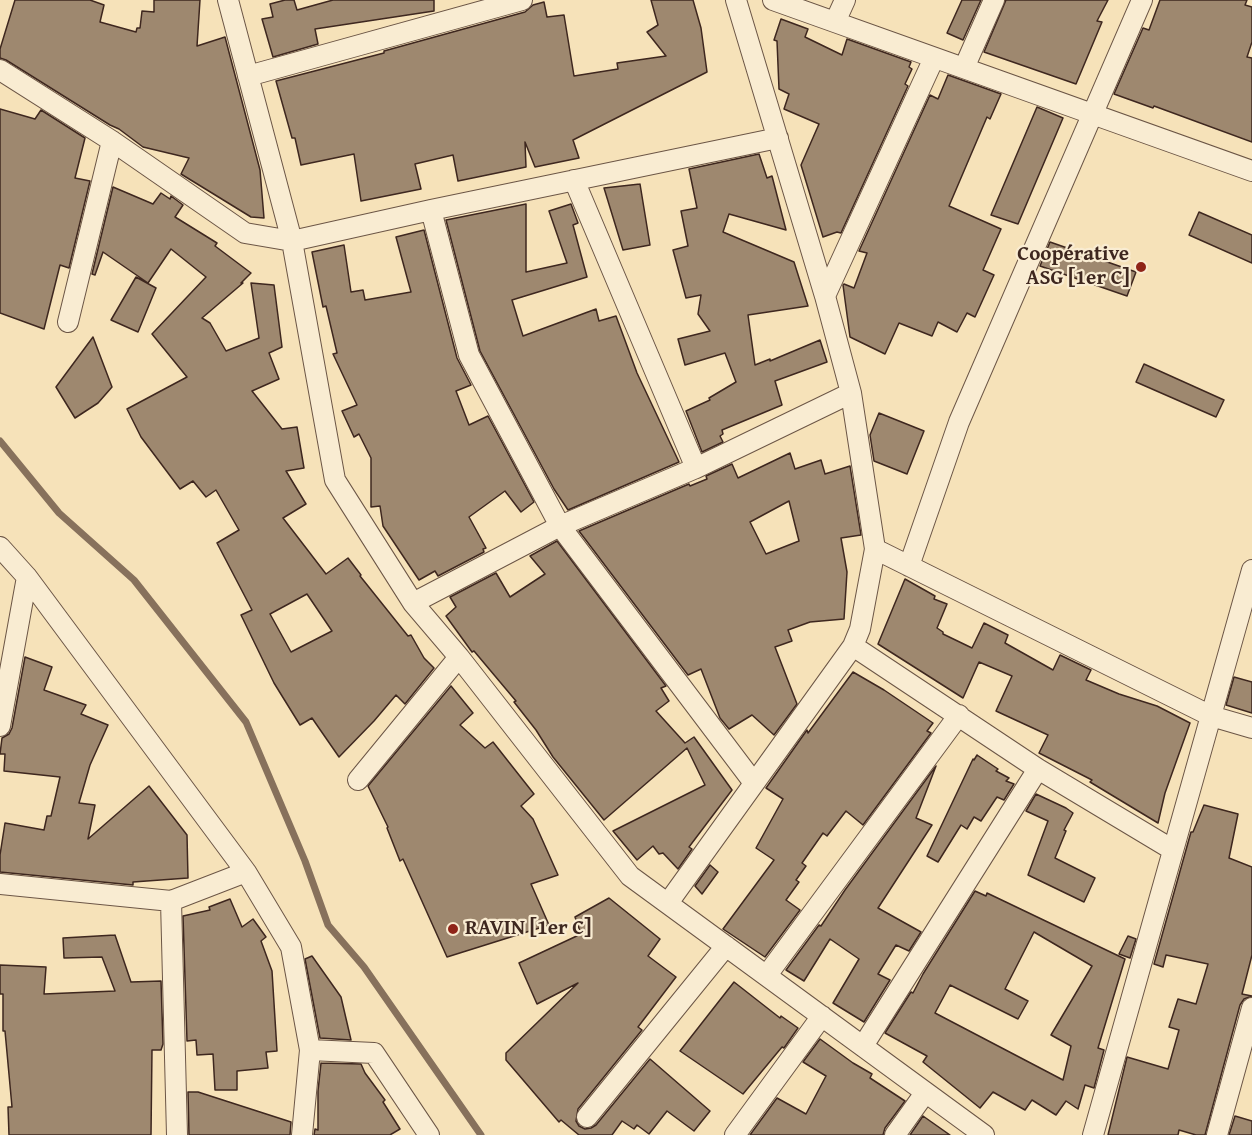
<!DOCTYPE html>
<html>
<head>
<meta charset="utf-8">
<style>
	body { margin:0 }
	canvas { display:block; background:#f6e2b9 }
</style>
</head>
<body>
<canvas width="1252" height="1135"></canvas>
<script>
const g = document.querySelector('canvas').getContext('2d');
g.lineJoin = 'round';
function poly(rows) {
  const path = new Path2D();
  for (const r of rows) {
    path.moveTo(r[0], r[1]);
    for (let i = 2; i < r.length; i += 2) path.lineTo(r[i], r[i + 1]);
  }
  return path;
}
function trace(path, color, width, dash) {
  g.strokeStyle = color;
  g.lineWidth = width;
  g.lineCap = dash ? 'butt' : 'round';
  g.setLineDash(dash || []);
  g.stroke(path);
}
function fillPath(path, color) {
  g.fillStyle = color;
  g.fill(path, 'evenodd');
}
function label(font, color, halo, rows, align = 'center') {
  g.font = font + ' "Gentium Book Plus",serif';
  g.lineWidth = 4.5;
  g.setLineDash([]);
  g.textBaseline = 'middle';
  g.strokeStyle = halo;
  g.fillStyle = color;
  for (const [text, x, y, turn = 0] of rows) {
    g.save();
    g.translate(x, y);
    g.rotate((+turn || 0) * Math.PI / 180);
    g.textAlign = isNaN(turn) ? turn : align;
    if (halo) g.strokeText(text, 0, 0);
    g.fillText(text, 0, 0);
    g.restore();
  }
}
const stream = poly([
	[0,441,59,513,134,580,246,722,305,861,328,925,364,967,481,1135]
]);
const building = poly([
	[15,0,90,0,104,5,100,22,136,32,137,28,140,28,142,11,154,12,154,0,200,0,197,46,225,37,260,170,264,218,251,217,181,174,189,158,143,147,119,129,110,125,6,60,0,58,0,49,15,0],
	[285,0,294,0,297,10,333,0,434,0,434,11,315,29,318,44,273,57,262,19,273,17,270,4,285,0],
	[651,0,693,0,701,28,707,72,573,140,579,158,535,167,525,142,526,167,458,181,453,155,415,164,421,189,361,201,354,154,301,165,295,138,292,138,276,81,384,53,384,51,525,12,533,5,544,2,547,17,564,15,574,76,618,69,617,63,666,56,647,32,658,25,651,0],
	[962,0,981,0,963,40,947,33,962,0],
	[1006,0,1108,0,1097,21,1102,22,1076,84,984,52,1006,0],
	[1160,0,1247,0,1245,5,1252,7,1252,42,1247,57,1252,58,1252,142,1154,106,1153,108,1114,94,1143,28,1149,30,1160,0],
	[781,19,808,29,805,37,842,55,847,39,911,62,909,67,912,69,905,84,908,86,841,233,837,232,823,237,801,165,819,124,784,109,789,94,779,89,777,41,774,40,781,19],
	[948,75,1001,94,990,119,987,117,949,206,1001,229,983,270,994,275,975,317,967,313,957,332,938,322,932,336,899,323,885,354,850,337,843,285,844,284,854,288,867,253,859,251,930,95,938,99,948,75],
	[1037,107,1063,118,1018,224,991,215,1037,107],
	[0,109,35,119,41,110,85,138,75,178,90,181,69,268,60,265,44,329,0,313,0,109],
	[759,154,767,178,772,176,786,230,729,214,723,232,794,262,808,306,748,315,755,365,770,359,770,361,820,340,827,362,775,381,782,405,722,430,723,434,720,436,723,442,702,452,686,411,710,400,709,398,736,382,725,353,685,365,678,339,710,331,698,314,701,295,686,298,673,250,688,246,681,211,697,208,689,169,759,154],
	[640,184,650,245,623,250,604,188,640,184],
	[113,187,153,204,161,193,170,199,171,196,183,205,175,217,217,243,215,246,251,273,241,283,243,283,202,318,210,323,226,351,259,338,251,283,274,285,282,347,269,353,279,379,252,391,282,429,297,427,304,468,286,471,306,504,283,518,326,574,348,558,361,575,360,576,408,636,411,635,424,658,434,668,405,704,396,695,374,721,339,757,312,718,300,725,274,683,241,615,252,610,217,543,239,530,216,490,206,497,193,481,180,489,141,437,127,409,187,377,152,334,206,277,171,249,148,283,103,252,95,275,92,274,113,187],
	[307,594,332,631,291,652,270,614,307,594],
	[526,204,526,272,567,263,549,211,571,204,578,223,573,225,587,277,512,300,523,336,596,309,599,321,616,316,637,373,679,462,568,510,554,489,480,351,446,220,526,204],
	[1199,212,1252,235,1252,263,1189,235,1199,212],
	[424,230,457,358,471,385,456,391,469,425,488,416,534,502,521,512,505,491,469,517,486,548,483,549,484,552,438,576,435,571,419,580,383,526,380,506,371,507,371,458,359,434,354,437,342,411,357,405,333,354,337,353,326,306,323,307,312,252,344,245,351,292,363,290,365,300,411,292,396,237,424,230],
	[1050,242,1136,272,1127,296,1040,266,1050,242],
	[136,277,156,288,138,332,111,320,136,277],
	[93,337,112,387,98,403,75,418,56,387,93,337],
	[1144,364,1224,400,1216,417,1136,382,1144,364],
	[879,413,924,431,907,474,874,461,870,435,879,413],
	[790,453,795,469,821,460,825,474,850,466,861,535,841,538,847,572,844,619,810,622,788,630,792,641,775,647,797,704,774,735,752,715,729,729,720,718,701,669,688,675,579,531,689,484,690,486,707,479,706,476,732,464,738,478,790,453],
	[789,501,799,541,766,554,750,522,789,501],
	[557,541,666,686,661,688,669,701,656,711,685,743,694,737,732,790,689,847,692,849,678,869,663,853,659,854,653,846,637,860,613,831,705,785,687,748,604,820,553,757,536,730,514,702,516,701,474,651,472,652,446,616,456,607,450,597,496,573,510,597,545,574,530,556,557,541],
	[905,579,935,596,934,599,947,604,937,628,943,632,943,634,972,648,984,623,1008,635,1005,643,1053,670,1060,655,1091,670,1086,680,1119,694,1157,706,1190,723,1165,793,1158,823,1090,782,1092,780,1039,753,1048,735,996,711,1012,676,979,662,963,698,878,644,905,579],
	[25,657,52,667,44,690,86,705,81,714,108,725,90,765,79,803,95,805,88,839,149,786,187,835,188,878,133,882,133,885,0,872,0,855,5,823,44,830,47,816,51,816,60,777,4,771,5,754,0,754,2,738,9,734,12,728,25,657],
	[853,672,884,690,933,723,927,731,931,733,863,825,846,811,827,836,823,833,802,863,806,866,796,880,799,882,786,900,800,910,765,957,723,929,774,860,756,848,783,799,766,788,807,730,808,733,853,672],
	[1234,677,1252,682,1252,713,1226,705,1234,677],
	[451,686,473,713,460,725,485,748,493,742,534,794,521,806,533,819,558,875,531,884,549,925,447,957,403,859,400,861,387,828,388,827,368,786,451,686],
	[977,755,998,769,996,771,1009,778,1006,781,1014,784,1004,800,997,797,981,821,974,817,967,829,961,825,938,862,927,856,973,759,974,760,977,755],
	[936,766,916,818,932,825,878,908,921,932,909,951,896,945,878,974,890,980,864,1022,833,1003,859,959,830,939,804,981,786,970,819,925,821,926,845,890,936,766],
	[1036,794,1066,808,1073,813,1064,830,1066,831,1055,858,1095,878,1084,902,1028,875,1048,821,1026,811,1036,794],
	[1204,805,1238,814,1229,858,1252,867,1252,955,1242,994,1252,996,1244,999,1240,1005,1205,1135,1196,1135,1179,1130,1178,1135,1108,1135,1127,1057,1168,1069,1179,1030,1169,1027,1178,999,1196,1004,1208,964,1166,955,1163,967,1154,964,1191,832,1193,832,1204,805],
	[710,865,718,872,702,894,695,886,710,865],
	[975,891,986,896,987,893,1125,959,1098,1048,1104,1050,1094,1088,1085,1085,1078,1109,1066,1101,1056,1115,1032,1100,1025,1110,993,1092,980,1108,923,1062,927,1056,885,1033,911,992,913,993,923,974,975,891],
	[1034,932,1092,966,1051,1035,1071,1046,1063,1080,935,1013,950,985,1018,1019,1028,1001,1005,989,1034,932],
	[609,898,660,939,648,956,676,977,638,1027,642,1030,578,1109,576,1121,579,1126,585,1129,591,1128,596,1125,650,1059,710,1111,694,1131,667,1111,649,1134,637,1125,634,1129,622,1121,612,1135,579,1135,561,1120,559,1122,506,1060,506,1053,578,983,537,1004,519,963,581,934,575,917,609,898],
	[230,899,242,927,253,919,266,937,261,941,272,971,277,1051,266,1052,268,1068,237,1071,237,1090,215,1090,213,1054,197,1055,196,1040,187,1041,183,916,210,910,209,907,230,899],
	[115,935,131,982,161,981,163,1044,161,1050,152,1050,151,1135,9,1135,8,1107,12,1107,5,1031,3,1031,3,994,0,994,0,965,46,967,44,994,115,991,102,957,64,958,63,938,115,935],
	[1128,936,1136,939,1130,958,1119,954,1128,936],
	[312,956,341,997,351,1040,320,1038,305,959,312,956],
	[734,982,780,1018,781,1016,798,1028,784,1048,782,1047,743,1094,680,1051,734,982],
	[820,1039,853,1063,872,1074,870,1078,905,1101,885,1128,883,1135,750,1135,777,1098,806,1114,826,1076,803,1062,820,1039],
	[321,1063,361,1064,365,1073,385,1100,383,1102,400,1129,390,1135,314,1135,315,1129,318,1130,318,1091,321,1063],
	[188,1092,198,1092,291,1122,290,1135,189,1135,188,1092],
	[923,1116,950,1135,910,1135,923,1116],
	[1235,1116,1252,1121,1252,1135,1229,1135,1235,1116]
]);
const street = poly([
	[228,0,292,241,335,480,413,603,459,657,630,876,984,1135],
	[773,0,1252,171],
	[835,22,845,0],
	[964,68,994,0],
	[0,70,112,141,245,233,292,241,431,210,778,138],
	[248,76,522,0],
	[574,180,696,468],
	[431,210,469,355,560,526,754,783],
	[825,296,934,58],
	[68,322,112,141],
	[0,547,27,577,246,872,291,947,310,1050,302,1135],
	[875,549,1211,716,1252,728],
	[909,566,959,422,1142,0],
	[413,603,560,526,696,468,851,393],
	[853,646,1038,769,1173,850],
	[0,726,27,577],
	[358,780,459,657],
	[0,884,171,901,246,872],
	[171,901,177,1135],
	[668,903,853,646,860,629,875,549,851,393,825,296,736,0],
	[767,975,959,715],
	[863,1046,1038,769],
	[310,1050,374,1053,429,1135],
	[587,1117,726,946],
	[735,1135,822,1016],
	[895,1135,925,1093],
	[1093,1135,1252,570],
	[1217,1135,1252,1008]
]);
const markers = [
	[1141,267,6,"#8f2418"],
	[453,929,6,"#8f2418"]
];
const poiNames = [
	["Coopérative",1129,255],
	["ASG [1er C]",1129,279],
	["RAVIN [1er C]",465,929,"left"]
];
trace(stream, '#87715c', 7);
fillPath(building, '#9e886f');
trace(building, '#3e271f', 1.5);
trace(street, '#6c5646', 22);
trace(street, '#f9ecd2', 20);
for (const [x, y, r, color] of markers) {
  const dot = new Path2D();
  dot.arc(x, y, r, 0, 2 * Math.PI);
  g.fillStyle = color;
  g.fill(dot);
  trace(dot, '#f9ecd2', 2);
}
label('bold 21px', '#3e271f', '#f9ecd2', poiNames, 'right');
</script>
</body>
</html>
